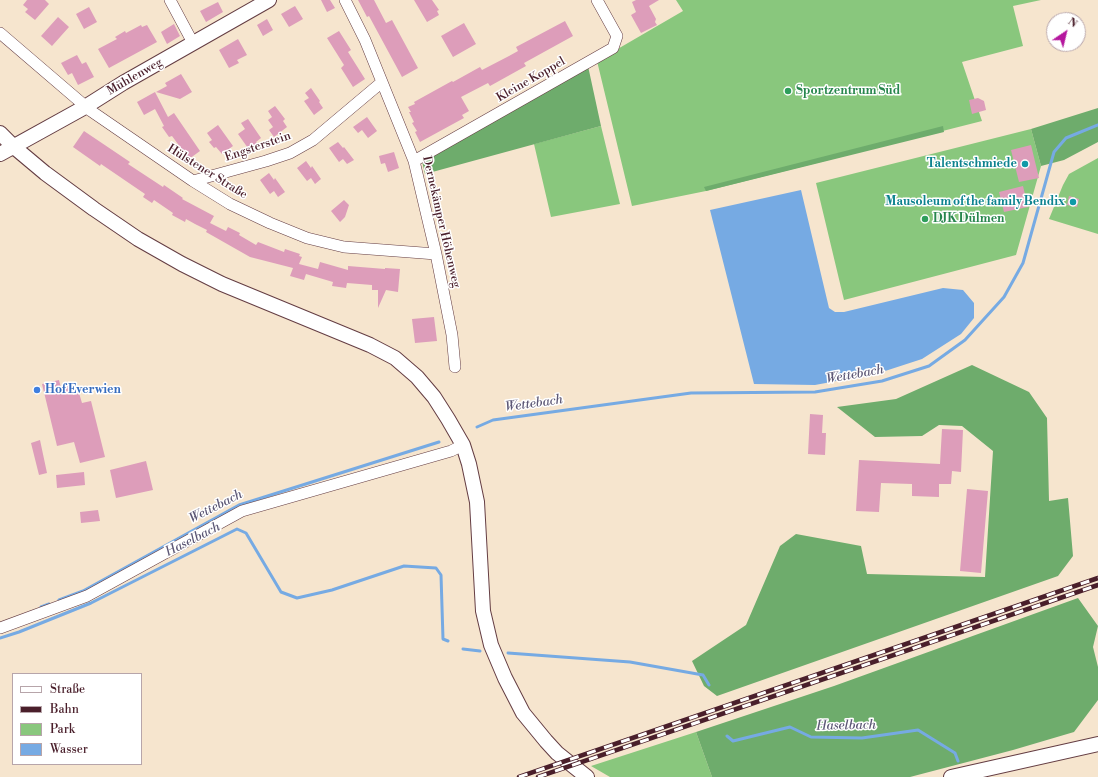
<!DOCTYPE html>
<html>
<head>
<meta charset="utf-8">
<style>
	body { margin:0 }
	#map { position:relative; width:1098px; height:777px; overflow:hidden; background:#f6e5ce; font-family:"Libre Bodoni",serif }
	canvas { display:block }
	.legend { position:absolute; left:12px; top:673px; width:130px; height:92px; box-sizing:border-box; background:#fff; border:1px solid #b7a5aa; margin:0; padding:5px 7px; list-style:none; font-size:12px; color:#4a1f2b }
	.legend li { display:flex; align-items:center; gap:8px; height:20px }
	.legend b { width:20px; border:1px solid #b7a5aa }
	.north { position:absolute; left:1046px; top:12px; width:40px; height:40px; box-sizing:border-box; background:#fff; border:1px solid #b7a5aa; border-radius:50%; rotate:35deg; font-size:11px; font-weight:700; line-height:16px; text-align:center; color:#4a1f2b }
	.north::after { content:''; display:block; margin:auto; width:14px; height:18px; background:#b5179e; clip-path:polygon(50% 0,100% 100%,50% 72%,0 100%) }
</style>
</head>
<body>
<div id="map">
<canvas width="1098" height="777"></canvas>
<ul class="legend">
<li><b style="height:5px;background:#fff"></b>Straße</li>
<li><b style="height:5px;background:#4a1f2b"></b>Bahn</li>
<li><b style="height:11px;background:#89c77d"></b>Park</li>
<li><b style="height:11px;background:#76aae3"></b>Wasser</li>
</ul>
<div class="north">N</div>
</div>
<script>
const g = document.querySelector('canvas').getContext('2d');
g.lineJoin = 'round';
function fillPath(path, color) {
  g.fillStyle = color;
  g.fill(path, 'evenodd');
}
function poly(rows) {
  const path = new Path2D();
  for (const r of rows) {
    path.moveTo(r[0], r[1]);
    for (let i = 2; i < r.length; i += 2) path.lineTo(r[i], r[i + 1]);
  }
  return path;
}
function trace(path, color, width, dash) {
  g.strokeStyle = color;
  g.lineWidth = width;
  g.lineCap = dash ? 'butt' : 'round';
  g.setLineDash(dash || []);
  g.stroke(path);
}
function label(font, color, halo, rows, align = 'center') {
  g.font = font + ' "Libre Bodoni",serif';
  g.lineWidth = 3;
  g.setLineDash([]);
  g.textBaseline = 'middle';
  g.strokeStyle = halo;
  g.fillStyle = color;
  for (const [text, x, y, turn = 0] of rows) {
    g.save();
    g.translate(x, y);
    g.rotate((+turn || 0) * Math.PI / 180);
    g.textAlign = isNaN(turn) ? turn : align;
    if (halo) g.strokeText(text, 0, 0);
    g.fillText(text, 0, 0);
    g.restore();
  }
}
const green = poly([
	[676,0,1041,0,1013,6,1023,46,962,62,982,121,706,191,632,206,597,61,683,11],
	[601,126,620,204,551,217,534,144],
	[1031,129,1041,166,1016,255,844,300,816,183],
	[1098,158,1098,234,1049,219,1063,185,1069,174],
	[696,732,712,777,610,777,591,766]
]);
const forest = poly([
	[588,66,601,126,425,174,422,161],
	[1098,108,1098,142,1064,160,1041,166,1031,129],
	[943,126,944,132,706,191,704,187],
	[972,365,1029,392,1047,418,1049,501,1068,498,1073,556,1058,576,717,696,704,686,692,661,746,625,780,546,796,534,861,546,867,574,985,577,993,451,962,426,939,425,922,436,875,437,837,407,896,399],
	[1078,598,1098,626,1093,647,1098,667,1098,700,1074,732,1013,750,910,777,712,777,696,732,834,686]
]);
const water = poly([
	[801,190,829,308,835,312,844,312,943,288,963,290,974,303,974,318,961,334,922,359,879,373,815,385,754,384,710,210]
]);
const stream = poly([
	[477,427,493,420,691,393,815,392,882,381,929,366,965,340,1004,297,1023,263,1054,152,1066,138,1098,125],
	[59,600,83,591,239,505,439,442],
	[41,607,49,604],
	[0,638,19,632,91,603,237,529,246,533,281,592,297,598,332,590,404,566,436,568,441,575,443,639,448,641],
	[463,649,480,651],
	[508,653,630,662,703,675,709,685],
	[727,736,733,741,790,727,811,737,862,738,918,730,955,753,958,761]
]);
const building = poly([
	[27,0,45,0,49,4,35,20,25,12,28,9,23,5],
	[321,0,330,0,335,8,327,12],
	[358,0,374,0,386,23,392,20,418,68,402,77,369,16,367,17],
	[414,0,432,0,439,10,437,11,439,15,427,22],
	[636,0,659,0,649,6,656,19,655,22,657,25,641,33,631,15,636,12,632,2],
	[218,2,223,12,206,22,200,11],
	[295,6,303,19,289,27,281,14],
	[89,7,97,22,84,29,76,14],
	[58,17,69,27,52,46,41,36],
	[267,19,273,30,263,36,257,25],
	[565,21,573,36,524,63,526,66,490,86,488,83,461,97,469,111,462,115,464,118,420,142,415,132,417,131,412,123,414,122,409,112,411,112,408,107,415,104,414,102,452,81,453,82,480,67,482,70,509,56,518,51,516,47],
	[464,23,476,44,453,57,441,36],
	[174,24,180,36,167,44,161,32],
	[141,25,142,27,147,25,157,42,109,68,98,49,117,39,115,37,125,31,126,33],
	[339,31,351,50,348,52,365,79,353,87,341,68,344,65,327,38],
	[238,39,247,55,237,60,239,63,229,68,219,50],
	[77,55,82,64,86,62,94,77,78,85,72,73,68,75,61,63],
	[181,74,192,92,180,99,156,92,167,86,165,83],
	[311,88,320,101,319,102,323,108,314,115,304,101,309,98,305,93],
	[155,92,168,117,174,113,200,151,189,159,172,136,169,137,162,127,164,126,155,109,144,115,137,102],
	[978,98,984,101,986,110,972,114,969,100],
	[275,106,285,119,283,121,287,127,274,137,269,130,273,127,268,120,272,117,268,111],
	[367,117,377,131,368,138,362,130,358,133,353,127],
	[248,119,261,138,256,142,258,145,250,151,238,134,245,129,241,123],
	[218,125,233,146,222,154,216,147,214,148,209,142,212,140,207,133],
	[84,131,130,162,128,164,163,187,164,185,183,198,182,199,214,216,210,223,226,231,228,227,240,233,239,235,256,245,258,242,284,252,285,249,300,254,299,256,302,257,299,264,318,269,320,262,348,270,348,266,385,269,385,268,400,269,398,292,386,290,378,308,378,290,372,290,372,285,347,283,346,288,332,286,333,282,306,274,304,280,290,276,293,268,250,257,206,232,207,230,195,224,186,219,185,222,172,215,173,213,154,200,152,203,143,197,145,194,101,164,100,166,73,147],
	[338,142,343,148,344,147,354,160,347,164,343,159,339,162,329,148],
	[1031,145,1039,178,1019,182,1011,150],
	[394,152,399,168,388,172,385,163,381,164,379,156],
	[306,161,311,168,312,166,321,179,315,184,311,178,307,181,297,168],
	[269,173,274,180,275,178,285,192,278,197,274,191,270,194,260,180],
	[1023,186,1028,207,1004,212,999,192],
	[1069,196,1079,199,1077,207,1067,205],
	[344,200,349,205,345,217,340,222,331,211],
	[434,317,437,341,415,343,412,319],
	[59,380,61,388,71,385,73,395,79,393,82,403,91,401,105,457,80,463,74,442,57,446,42,384],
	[810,414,823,415,822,433,826,433,825,455,808,454],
	[942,429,963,430,961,472,952,471,951,484,939,484,939,497,912,496,912,484,881,483,879,512,856,511,859,460,940,464],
	[40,440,47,473,39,475,31,443],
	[146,461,153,490,116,498,110,470],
	[84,472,85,485,57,488,56,475],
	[967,489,988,491,981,573,960,571],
	[98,510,100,521,81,523,80,512]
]);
const minor = poly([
	[170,0,193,43],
	[345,0,365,40,414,161,436,254,452,335,455,367],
	[0,33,91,111,193,181,230,204,270,223,307,238,344,247,436,254],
	[414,161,613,48,617,36,597,0],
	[193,181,266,161,290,153,313,140,382,82],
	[0,628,87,596,242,511,451,451,463,445]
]);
const tertiary = poly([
	[0,133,14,147,45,173,94,209,138,239,182,264,222,284,370,345,395,358,417,377,434,397,448,419,463,445,469,464,477,502,483,611,491,645,505,678,523,713,546,741,557,753,587,777],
	[0,154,85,107,123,83,269,0],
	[951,777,1098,744]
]);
const rail = poly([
	[519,777,1098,578],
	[538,777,1098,585]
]);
const markers = [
	[788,91,4,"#2e9e5b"],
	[1025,164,4,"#0f9aa8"],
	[1073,202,4,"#0f9aa8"],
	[925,219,4,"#2e9e5b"],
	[37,390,4,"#3f7fe0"]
];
const streetNames = [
	["Mühlenweg",135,77,-30],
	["Kleine Koppel",531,80,-30],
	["Engsterstein",258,147,-19],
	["Hülstener Straße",207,172,32],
	["Dernekämper Höhenweg",441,222,77]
];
const leisureNames = [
	["Sportzentrum Süd",796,91],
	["DJK Dülmen",933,219]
];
const cultureNames = [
	["Talentschmiede",1017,164],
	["Mausoleum of the family Bendix",1065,202]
];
const shopNames = [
	["Hof Everwien",45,390]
];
const waterNames = [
	["Wettebach",855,375,-10],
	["Wettebach",534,404,-8],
	["Wettebach",216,507,-27],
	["Haselbach",193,540,-27],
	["Haselbach",846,726,-1]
];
fillPath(green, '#89c77d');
fillPath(forest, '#6eac6c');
fillPath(water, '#76aae3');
trace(stream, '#76aae3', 3);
fillPath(building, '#dd9dba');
trace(minor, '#643d43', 12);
trace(tertiary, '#643d43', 16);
trace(minor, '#fff', 11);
trace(tertiary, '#fff', 14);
trace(rail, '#4a1f2b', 4.5);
trace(rail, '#fff', 3, [9]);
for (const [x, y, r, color] of markers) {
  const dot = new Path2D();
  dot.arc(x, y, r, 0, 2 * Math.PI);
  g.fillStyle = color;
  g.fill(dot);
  trace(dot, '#fff', 1.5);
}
label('12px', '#4a1f2b', '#fff', streetNames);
label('bold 12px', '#27864d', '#fff', leisureNames, 'left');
label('bold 12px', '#0d838f', '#fff', cultureNames, 'right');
label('bold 12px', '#366cbe', '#fff', shopNames, 'left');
label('italic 13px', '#5c5775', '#fff', waterNames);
</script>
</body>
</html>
